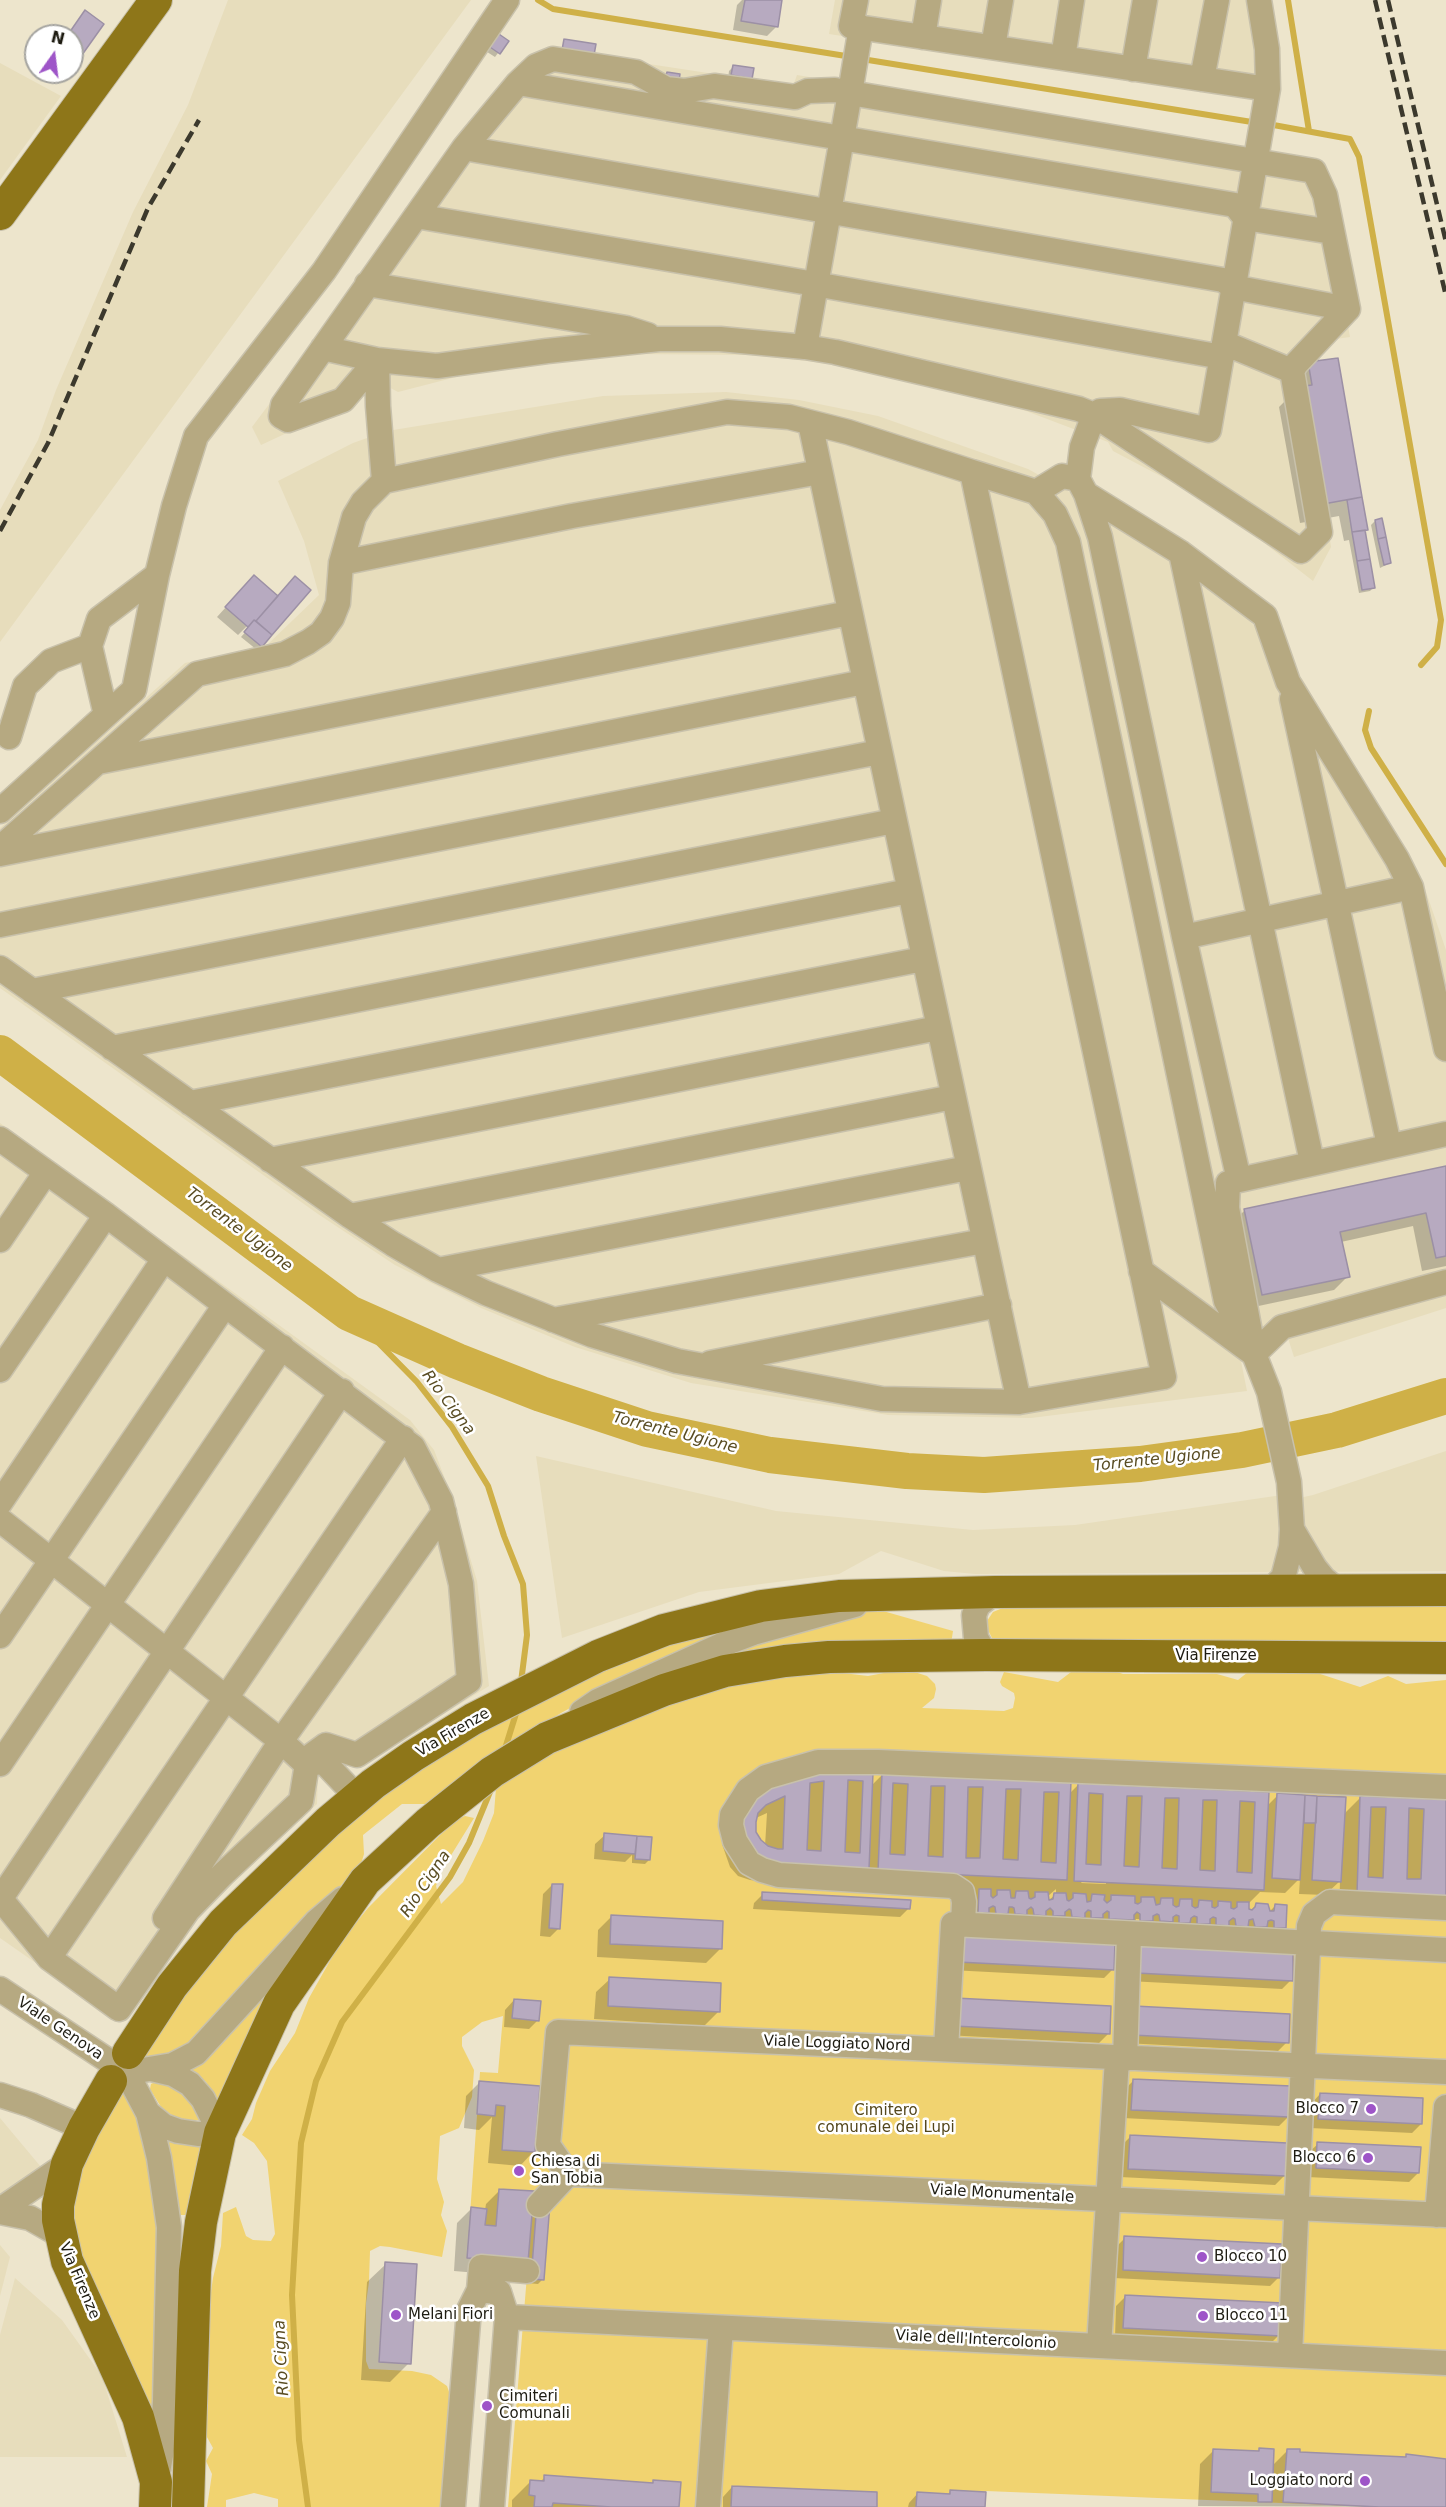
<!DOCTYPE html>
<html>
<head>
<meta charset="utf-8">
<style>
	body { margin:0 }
	#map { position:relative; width:1446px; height:2507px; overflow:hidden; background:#ede5cc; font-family:"DejaVu Sans",sans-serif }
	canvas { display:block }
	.north { position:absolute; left:24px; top:24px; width:60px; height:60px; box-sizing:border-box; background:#fff; border:2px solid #a5a4a0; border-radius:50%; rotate:14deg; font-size:16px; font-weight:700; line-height:24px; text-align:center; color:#1e1c12 }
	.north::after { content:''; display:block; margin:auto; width:21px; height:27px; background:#9e55c8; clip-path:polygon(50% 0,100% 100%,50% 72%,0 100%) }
</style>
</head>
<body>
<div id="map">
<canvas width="1446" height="2507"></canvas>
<div class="north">N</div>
</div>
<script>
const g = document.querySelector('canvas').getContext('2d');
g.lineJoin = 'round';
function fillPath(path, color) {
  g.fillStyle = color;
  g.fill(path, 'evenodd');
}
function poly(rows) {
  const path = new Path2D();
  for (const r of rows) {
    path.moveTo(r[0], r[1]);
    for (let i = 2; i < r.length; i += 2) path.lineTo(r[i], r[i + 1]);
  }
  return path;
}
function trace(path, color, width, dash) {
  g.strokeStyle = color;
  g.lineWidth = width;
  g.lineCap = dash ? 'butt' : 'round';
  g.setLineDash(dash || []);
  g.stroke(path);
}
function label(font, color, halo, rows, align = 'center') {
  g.font = font + ' "DejaVu Sans",sans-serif';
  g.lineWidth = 5;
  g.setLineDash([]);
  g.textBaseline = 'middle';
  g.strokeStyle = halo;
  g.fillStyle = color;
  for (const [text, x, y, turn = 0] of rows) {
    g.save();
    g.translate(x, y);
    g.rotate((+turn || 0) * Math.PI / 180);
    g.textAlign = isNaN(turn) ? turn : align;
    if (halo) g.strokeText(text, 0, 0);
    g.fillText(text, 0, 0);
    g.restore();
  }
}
const built = poly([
	[228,0,471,0,0,642,0,510,38,440,56,390,133,212,188,105],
	[835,0,1267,0,1266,101,829,34],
	[557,50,793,86,797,75,1255,150,1307,164,1331,231,1350,337,1314,342,1320,384,1307,387,1331,547,1313,581,1241,525,1189,491,1113,451,1108,442,1026,411,966,395,874,371,807,361,751,355,630,354,518,366,464,375,398,392,385,385,365,383,321,417,261,445,252,427,324,331,418,191,468,124,515,71],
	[0,63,61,96,0,180],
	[726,392,799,400,878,416,1028,469,1106,512,1208,575,1303,680,1424,886,1446,950,1446,1308,1294,1357,1288,1338,1283,1337,1271,1344,1271,1357,1241,1361,1247,1391,1031,1418,888,1415,691,1383,575,1347,481,1308,395,1265,318,1214,0,988,0,828,185,663,267,645,319,595,304,541,278,481,353,443,387,431,603,396],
	[0,1123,410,1420,434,1450,452,1497,477,1581,489,1686,361,1765,337,1756,318,1771,317,1804,200,1914,119,2021,0,1938],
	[1446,1451,1446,1571,975,1574,944,1571,881,1551,839,1574,699,1592,562,1638,536,1456,776,1511,973,1530,1075,1525,1282,1495,1285,1501,1313,1495],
	[0,2118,41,2167,0,2196],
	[0,2245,10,2257,0,2296],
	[15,2278,62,2320,102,2376,127,2457,0,2457,0,2335]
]);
const green = poly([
	[1446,1600,1446,1642,1006,1643,992,1638,988,1630,987,1621,993,1612,1010,1605],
	[876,1609,953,1631,951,1644,714,1655,819,1622],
	[755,1616,603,1690,561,1713,523,1737,432,1804,402,1804,363,1835,364,1854,361,1864,216,2020,177,2054,143,2059,225,1933,384,1786,574,1675],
	[905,1669,927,1676,935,1684,936,1689,934,1698,922,1708,1004,1711,1013,1708,1015,1698,1014,1693,1002,1686,1000,1682,1004,1672,1058,1682,1071,1672,1094,1669,1108,1669,1123,1674,1217,1674,1238,1680,1248,1672,1308,1670,1360,1687,1388,1676,1406,1684,1446,1680,1446,2507,1379,2507,986,2491,985,2507,508,2507,528,2263,467,2258,480,2072,498,2073,503,2016,482,2022,462,2037,462,2046,474,2070,472,2097,459,2128,440,2136,437,2179,444,2202,441,2215,447,2231,442,2257,390,2247,380,2246,370,2251,369,2282,366,2303,366,2361,369,2369,412,2371,431,2375,447,2386,455,2409,445,2507,278,2507,278,2499,254,2493,226,2500,226,2507,207,2507,212,2474,206,2461,213,2448,202,2428,195,2403,213,2278,221,2246,223,2213,236,2207,246,2236,253,2240,271,2241,275,2234,267,2161,254,2143,242,2135,252,2119,256,2103,270,2071,295,2033,309,1998,340,1943,368,1908,455,1820,465,1816,474,1818,442,1870,436,1886,441,1904,463,1882,483,1841,494,1813,496,1788,521,1768,551,1755,576,1734,749,1672,834,1672,868,1676],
	[266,1995,219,2102,206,2082,191,2069,220,2045],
	[159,2080,186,2093,200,2118,199,2120,185,2121,173,2116,161,2107,150,2089,151,2084],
	[116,2085,135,2101,159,2192,153,2417,71,2231,74,2169],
	[166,2136,204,2140,188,2213,186,2215,179,2215]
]);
const shadow = poly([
	[742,0,771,0,776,27,767,36,733,30,737,5],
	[492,38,507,41,495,57,484,50],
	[733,67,750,78,746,82,728,79,729,71],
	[47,72,68,72,59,81],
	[1337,359,1366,529,1364,531,1374,587,1370,591,1359,593,1349,540,1344,541,1339,516,1300,523,1279,407,1292,394,1309,364],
	[1375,521,1390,563,1380,568,1371,525],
	[245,586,277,597,309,590,257,650,241,637,250,627,248,625,238,635,217,617],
	[1446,1167,1446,1266,1422,1271,1413,1226,1341,1242,1348,1276,1334,1290,1249,1308,1231,1224,1245,1210],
	[828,1773,872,1774,871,1786,883,1774,1070,1783,1069,1794,1078,1785,1267,1793,1267,1806,1278,1795,1344,1799,1343,1815,1361,1797,1446,1801,1446,1917,1339,1913,1340,1881,1325,1895,1299,1894,1300,1878,1285,1893,1260,1892,1248,1904,1250,1911,1256,1905,1268,1913,1275,1906,1284,1928,1266,1946,960,1931,961,1909,976,1895,778,1884,750,1880,738,1876,730,1867,722,1844,725,1830,778,1783],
	[767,1813,765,1846,755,1832,756,1818],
	[1083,1880,1106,1881,1106,1884,1081,1883],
	[1056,1889,1056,1894,1048,1901,1047,1897],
	[1136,1919,1152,1920,1149,1923,1135,1922],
	[605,1835,651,1838,649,1860,645,1864,632,1863,632,1855,625,1862,594,1859,595,1844],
	[552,1885,559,1928,550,1937,540,1936,543,1894],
	[763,1894,909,1908,900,1917,753,1909,754,1903],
	[612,1916,720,1949,706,1963,597,1957,598,1930],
	[951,1944,1113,1969,1104,1978,950,1970],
	[1129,1955,1291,1980,1282,1989,1128,1981],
	[610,1979,718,2012,704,2026,594,2019,596,1992],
	[514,2000,538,2020,529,2029,504,2027,505,2010],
	[947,2008,1108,2034,1099,2043,945,2035],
	[1125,2017,1287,2042,1278,2051,1124,2043],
	[1133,2081,1288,2117,1279,2126,1123,2118,1124,2090],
	[480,2082,539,2087,533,2152,520,2166,488,2163,492,2117,479,2130,464,2128,466,2096],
	[1320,2094,1421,2124,1412,2133,1310,2128,1311,2104],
	[1130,2137,1284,2176,1275,2185,1120,2177,1121,2146],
	[1318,2144,1418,2173,1409,2182,1307,2177,1308,2153],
	[500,2190,537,2203,542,2280,538,2284,527,2283,529,2259,513,2276,454,2271,457,2223,471,2209,485,2210,486,2204],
	[1125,2238,1279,2277,1270,2286,1114,2278,1116,2247],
	[386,2264,409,2363,390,2382,361,2380,367,2282],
	[1125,2297,1279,2335,1270,2344,1115,2337,1116,2306],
	[1260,2449,1272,2466,1288,2450,1299,2453,1404,2459,1407,2455,1446,2461,1446,2507,1198,2506,1200,2464,1214,2450,1257,2452],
	[545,2477,651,2484,654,2481,677,2507,512,2507,512,2500,531,2481,540,2482],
	[732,2487,875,2507,723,2507,723,2497],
	[950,2492,984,2507,908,2507,909,2503,918,2493,947,2495]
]);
const stream = poly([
	[538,0,553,9,852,57],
	[1288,0,1309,131],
	[862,59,1258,123],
	[1268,124,1350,139,1359,157,1441,620,1437,647,1421,665],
	[1369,711,1365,730,1371,748,1446,864],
	[349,1313,417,1382,452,1427,488,1486,504,1536,523,1584,527,1635,521,1682],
	[504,1752,518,1707],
	[308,2507,299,2440,292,2295,301,2143,316,2081,342,2022,450,1877,469,1843,492,1787]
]);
const river = poly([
	[0,1053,349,1313,457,1361,541,1394,647,1429,770,1455,907,1471,984,1475,1140,1464,1242,1450,1337,1430,1446,1396]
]);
const building = poly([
	[745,0,782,0,778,27,741,21,745,0],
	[85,10,104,24,72,69,72,36,67,36,85,10],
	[496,32,509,41,500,54,487,45,496,32],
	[564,39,596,44,594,55,562,50,564,39],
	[733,65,754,68,752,79,731,75,733,65],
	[667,72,680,74,679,81,665,79,667,72],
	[1338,358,1362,497,1318,505,1297,387,1312,385,1308,362,1338,358],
	[1362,497,1368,530,1352,532,1347,500,1362,497],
	[1382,518,1386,537,1378,539,1375,520,1382,518],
	[1365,530,1370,559,1357,561,1352,532,1365,530],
	[1386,537,1391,563,1384,565,1378,539,1386,537],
	[1370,559,1375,588,1362,590,1357,561,1370,559],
	[254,575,278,596,256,621,254,620,248,627,225,607,254,575],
	[295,576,311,590,272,635,256,621,295,576],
	[254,620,272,635,262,647,244,632,254,620],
	[1446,1166,1446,1256,1436,1258,1426,1213,1340,1232,1350,1277,1262,1295,1244,1209,1446,1166],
	[828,1772,873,1773,869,1869,798,1866,770,1862,748,1848,740,1825,756,1791,828,1772],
	[848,1780,863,1781,860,1853,845,1852,848,1780],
	[824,1781,821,1851,807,1850,810,1783,824,1781],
	[785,1796,783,1849,778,1849,768,1846,761,1840,756,1832,756,1822,758,1813,766,1805,785,1796],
	[882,1773,1071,1781,1067,1880,878,1871,882,1773],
	[893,1783,908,1784,905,1855,890,1854,893,1783],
	[931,1786,945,1786,943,1857,928,1856,931,1786],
	[968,1787,983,1787,980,1858,966,1858,968,1787],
	[1006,1789,1021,1789,1018,1860,1003,1859,1006,1789],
	[1044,1792,1059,1792,1056,1863,1041,1862,1044,1792],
	[1078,1783,1269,1792,1264,1890,1074,1881,1078,1783],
	[1089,1793,1103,1794,1101,1865,1086,1864,1089,1793],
	[1127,1796,1142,1796,1139,1867,1124,1866,1127,1796],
	[1165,1798,1179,1798,1177,1869,1162,1868,1165,1798],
	[1203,1800,1217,1800,1215,1871,1200,1870,1203,1800],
	[1240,1801,1255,1802,1252,1873,1237,1872,1240,1801],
	[1277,1793,1305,1795,1300,1880,1272,1878,1277,1793],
	[1305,1795,1317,1796,1316,1823,1304,1823,1305,1795],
	[1317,1796,1346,1797,1341,1882,1312,1880,1317,1796],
	[1360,1796,1446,1799,1446,1898,1357,1894,1360,1796],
	[1371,1807,1386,1807,1383,1878,1368,1877,1371,1807],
	[1409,1808,1424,1809,1421,1879,1407,1879,1409,1808],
	[604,1833,637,1836,635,1854,603,1851,604,1833],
	[637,1836,652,1837,650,1860,635,1859,637,1836],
	[552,1884,563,1884,560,1929,549,1928,552,1884],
	[979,1889,991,1889,991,1896,993,1898,997,1895,997,1890,1010,1890,1011,1898,1015,1898,1016,1891,1028,1891,1029,1898,1031,1899,1035,1897,1035,1892,1048,1892,1049,1900,1053,1899,1054,1893,1066,1893,1067,1900,1069,1901,1073,1898,1073,1893,1086,1894,1087,1902,1091,1901,1092,1894,1105,1895,1104,1900,1107,1903,1111,1900,1111,1895,1135,1896,1135,1903,1138,1904,1141,1902,1141,1897,1154,1897,1156,1905,1160,1904,1161,1898,1173,1898,1173,1905,1176,1907,1179,1906,1180,1899,1192,1899,1192,1906,1195,1908,1198,1907,1199,1900,1212,1901,1212,1907,1215,1908,1218,1906,1218,1901,1231,1902,1231,1908,1234,1909,1237,1907,1237,1902,1249,1902,1249,1909,1252,1910,1255,1907,1256,1903,1268,1904,1270,1911,1274,1911,1275,1904,1287,1905,1286,1928,1274,1928,1274,1921,1271,1920,1268,1921,1267,1927,1255,1927,1253,1919,1249,1920,1248,1927,1236,1926,1235,1919,1233,1918,1229,1921,1229,1926,1216,1925,1216,1918,1213,1917,1210,1919,1210,1924,1197,1924,1197,1917,1194,1916,1191,1918,1190,1923,1179,1923,1179,1916,1176,1915,1173,1917,1173,1922,1160,1921,1159,1915,1157,1914,1153,1916,1153,1921,1140,1921,1140,1914,1137,1912,1134,1915,1134,1920,1109,1919,1109,1912,1107,1911,1103,1914,1103,1918,1091,1918,1091,1911,1088,1910,1085,1913,1085,1918,1072,1917,1071,1910,1069,1909,1065,1912,1065,1916,1053,1916,1053,1911,1050,1908,1046,1911,1046,1916,1034,1915,1033,1909,1031,1907,1027,1910,1027,1915,1015,1914,1014,1908,1012,1907,1009,1907,1008,1914,996,1914,995,1907,993,1906,989,1908,989,1913,978,1913,979,1889],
	[762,1892,911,1900,910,1909,762,1900,762,1892],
	[611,1915,723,1921,722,1949,610,1944,611,1915],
	[959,1933,1115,1942,1114,1970,958,1962,959,1933],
	[1138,1944,1293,1952,1293,1981,1136,1973,1138,1944],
	[609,1977,721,1983,720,2012,608,2006,609,1977],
	[955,1998,1111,2006,1110,2034,954,2026,955,1998],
	[514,1999,541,2001,539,2021,512,2018,514,1999],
	[1134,2006,1290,2014,1289,2043,1132,2035,1134,2006],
	[1133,2079,1291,2086,1289,2117,1131,2110,1133,2079],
	[479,2081,540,2086,535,2152,502,2150,505,2106,496,2105,495,2116,477,2114,479,2081],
	[1320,2093,1423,2098,1422,2124,1318,2119,1320,2093],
	[1130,2135,1287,2143,1286,2176,1128,2169,1130,2135],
	[1317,2142,1421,2147,1419,2173,1316,2168,1317,2142],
	[499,2189,534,2191,528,2262,467,2258,471,2207,487,2209,485,2225,496,2226,499,2189],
	[537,2202,550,2203,544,2280,531,2279,537,2202],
	[1124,2236,1282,2244,1280,2278,1123,2270,1124,2236],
	[385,2262,417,2264,411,2364,379,2362,385,2262],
	[1125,2295,1283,2303,1281,2336,1123,2328,1125,2295],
	[1259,2448,1274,2449,1272,2502,1258,2502,1258,2494,1211,2492,1213,2449,1259,2451,1259,2448],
	[1287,2449,1300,2449,1300,2452,1406,2457,1406,2454,1446,2459,1446,2507,1379,2507,1283,2502,1287,2449],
	[544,2475,653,2483,653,2480,681,2482,679,2507,611,2507,553,2503,552,2507,534,2507,535,2496,529,2495,530,2480,544,2481,544,2475],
	[732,2486,877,2492,877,2507,731,2507,732,2486],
	[950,2490,986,2492,985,2507,916,2507,917,2492,950,2494,950,2490]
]);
const minor = poly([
	[856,0,851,26,1268,89],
	[1259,0,1267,49,1268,89,1209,430,1120,410,1100,411,1094,415,1082,447,1078,479,1086,494,1100,537,1184,937,1239,1180,1446,1134],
	[923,37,929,0],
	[993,47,1001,0],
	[1063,58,1072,0],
	[1133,69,1145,0],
	[1202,79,1217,0],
	[518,83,1235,205,1245,218,1332,232],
	[464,148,1223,280,1233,287,1348,309],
	[416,216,815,284,1222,357],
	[367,284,626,328,648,335],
	[1224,343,1292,371],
	[805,347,850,93,1314,171,1325,195,1348,309],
	[323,348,377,360,437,366,547,351,659,339,720,339,805,347,835,352,1079,409,1094,415,1301,551,1320,532,1292,371,1296,364,1348,309],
	[377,360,343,400,288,420,281,416,283,405,464,148,518,83,536,66,553,59,636,72,666,89,684,91,714,86,795,97,808,91,835,90,850,93,861,27],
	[377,360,378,406,384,481],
	[810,423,1019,1402],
	[972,472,1036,492,1055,514,1068,542,1226,1301,1254,1354,1141,1271],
	[1036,492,1062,476,1078,479],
	[1086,494,1181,553,1265,616,1288,682,1397,859,1411,887,1446,1049],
	[1181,553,1312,1162],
	[341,563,572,516,820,472],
	[157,575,174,506,196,436,324,271,507,0],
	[1292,699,1389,1145],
	[9,737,25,686,51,661,90,646],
	[98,762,849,613],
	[0,811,106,715,134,690,157,575,99,619,90,646,106,715],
	[0,848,197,674,285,654,308,642,321,633,332,618,338,603,341,563,354,517,363,502,384,481,558,444,727,412,789,417,848,432,972,472,1164,1377,1019,1402,882,1399,677,1361,592,1335,486,1293,438,1270,393,1244,350,1216,0,968],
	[0,854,864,682],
	[0,925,879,752],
	[1184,937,1411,887],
	[32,991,894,821],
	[112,1048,909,891],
	[190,1103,923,959],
	[0,1139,106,1215,413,1447,441,1501,461,1584,469,1681,357,1755,326,1745,308,1758,301,1801,222,1875,188,1910,119,2009,49,1958,0,1898],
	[270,1160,938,1028],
	[1239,1180,1228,1183,1227,1208,1250,1332],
	[350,1216,953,1097],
	[0,1240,46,1172],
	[438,1270,968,1168],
	[553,1320,984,1241],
	[710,1363,999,1305],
	[0,1370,106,1215],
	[0,1503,164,1259],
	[0,1520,281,1741,307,1765,323,1761,357,1797],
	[1292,1529,1315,1568,1324,1579,1340,1592],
	[1268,1592,1283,1578,1291,1547,1292,1529,1289,1482,1269,1392,1254,1354,1282,1327,1446,1282],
	[0,1636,225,1305],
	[986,1655,976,1638,974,1615,978,1605,995,1592],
	[582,1712,598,1701,724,1644,753,1633,855,1605],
	[0,1764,282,1347],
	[1,1898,342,1391],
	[165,1918,281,1741,444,1512],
	[963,1925,964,1902,962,1892,953,1886,779,1875,762,1870,749,1863,735,1841,731,1825,732,1815,748,1790,766,1777,818,1762,878,1762,1446,1787],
	[49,1958,403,1438],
	[0,1989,121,2069,131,2081,148,2113,159,2158,169,2227,165,2401,162,2450,157,2477],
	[946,2049,953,1924,1446,1950],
	[1125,2059,1129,1935],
	[121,2069,143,2070,173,2065,196,2053,316,1922,343,1899],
	[0,2095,31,2105,84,2128],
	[148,2113,164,2126,178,2131,198,2134,220,2133,203,2099,190,2084,173,2074,152,2069],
	[568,2174,1446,2215],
	[539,2205,568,2174,548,2145,558,2032,1446,2072],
	[0,2210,67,2164],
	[0,2212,30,2218,60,2235],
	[1437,2215,1446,2107],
	[479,2290,481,2267,527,2271],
	[507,2317,1446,2363],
	[1099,2346,1117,2059],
	[1290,2355,1309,1926,1314,1914,1330,1902,1446,1908],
	[453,2507,469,2310,479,2290,499,2292,507,2317,492,2507],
	[708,2507,721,2328]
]);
const major = poly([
	[0,214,156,0],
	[128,2053,172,1986,223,1923,328,1822,373,1784,413,1756,473,1719,598,1656,664,1630,761,1606,839,1596,995,1592,1446,1590],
	[111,2081,84,2128,67,2164,58,2205,58,2220,67,2261,138,2417,156,2482,155,2507],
	[188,2507,195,2271,201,2222,220,2133,279,2004,365,1881,428,1823,492,1772,547,1738,664,1690,725,1671,785,1661,829,1657,986,1655,1446,1658]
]);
const rail = poly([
	[1375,0,1446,296],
	[1388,0,1446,242],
	[0,531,48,443,148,208,199,120]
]);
const markers = [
	[1371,2109,6,"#9e55c8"],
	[1368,2158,6,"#9e55c8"],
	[519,2171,6,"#9e55c8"],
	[1202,2257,6,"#9e55c8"],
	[396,2315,6,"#9e55c8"],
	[1203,2316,6,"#9e55c8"],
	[487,2406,6,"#9e55c8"],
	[1365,2481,6,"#9e55c8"]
];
const streetNames = [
	["Via Firenze",1216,1656],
	["Via Firenze",453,1733,-30],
	["Viale Genova",60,2029,34],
	["Viale Loggiato Nord",837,2044,2],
	["Viale Monumentale",1002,2194,3],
	["Via Firenze",79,2281,67],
	["Viale dell'Intercolonio",976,2340,3]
];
const poiNames = [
	["Blocco 7",1359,2109,"right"],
	["Blocco 6",1356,2158,"right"],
	["Chiesa di",531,2162],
	["San Tobia",531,2179],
	["Blocco 10",1214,2257],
	["Melani Fiori",408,2315],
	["Blocco 11",1215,2316],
	["Cimiteri",499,2397],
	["Comunali",499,2414],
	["Loggiato nord",1353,2481,"right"]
];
const parkNames = [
	["Cimitero",886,2111],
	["comunale dei Lupi",886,2128]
];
const waterNames = [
	["Torrente Ugione",239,1230,37],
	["Rio Cigna",448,1403,53],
	["Torrente Ugione",675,1433,14],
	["Torrente Ugione",1157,1460,-6],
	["Rio Cigna",426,1884,-56],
	["Rio Cigna",282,2358,-93]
];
fillPath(built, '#e7ddbc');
fillPath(green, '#f1d370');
fillPath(shadow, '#0003');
trace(stream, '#cfb047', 6);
trace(river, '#cfb047', 36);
fillPath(building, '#b7aac0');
trace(building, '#9c90a5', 1.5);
trace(minor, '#c8c1ab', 27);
trace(major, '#c8c1ab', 34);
trace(minor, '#b6a981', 24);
trace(major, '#8e7619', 32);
trace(rail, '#3c392d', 4.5, [12, 6]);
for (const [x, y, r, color] of markers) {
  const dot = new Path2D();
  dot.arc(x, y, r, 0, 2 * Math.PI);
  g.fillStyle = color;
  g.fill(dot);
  trace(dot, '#fff', 2);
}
label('15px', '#1e1c12', '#fff', streetNames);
label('15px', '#1e1c12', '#fff', poiNames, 'left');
label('15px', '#54471c', '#fff', parkNames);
label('italic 16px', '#594c22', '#fff', waterNames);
</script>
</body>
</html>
